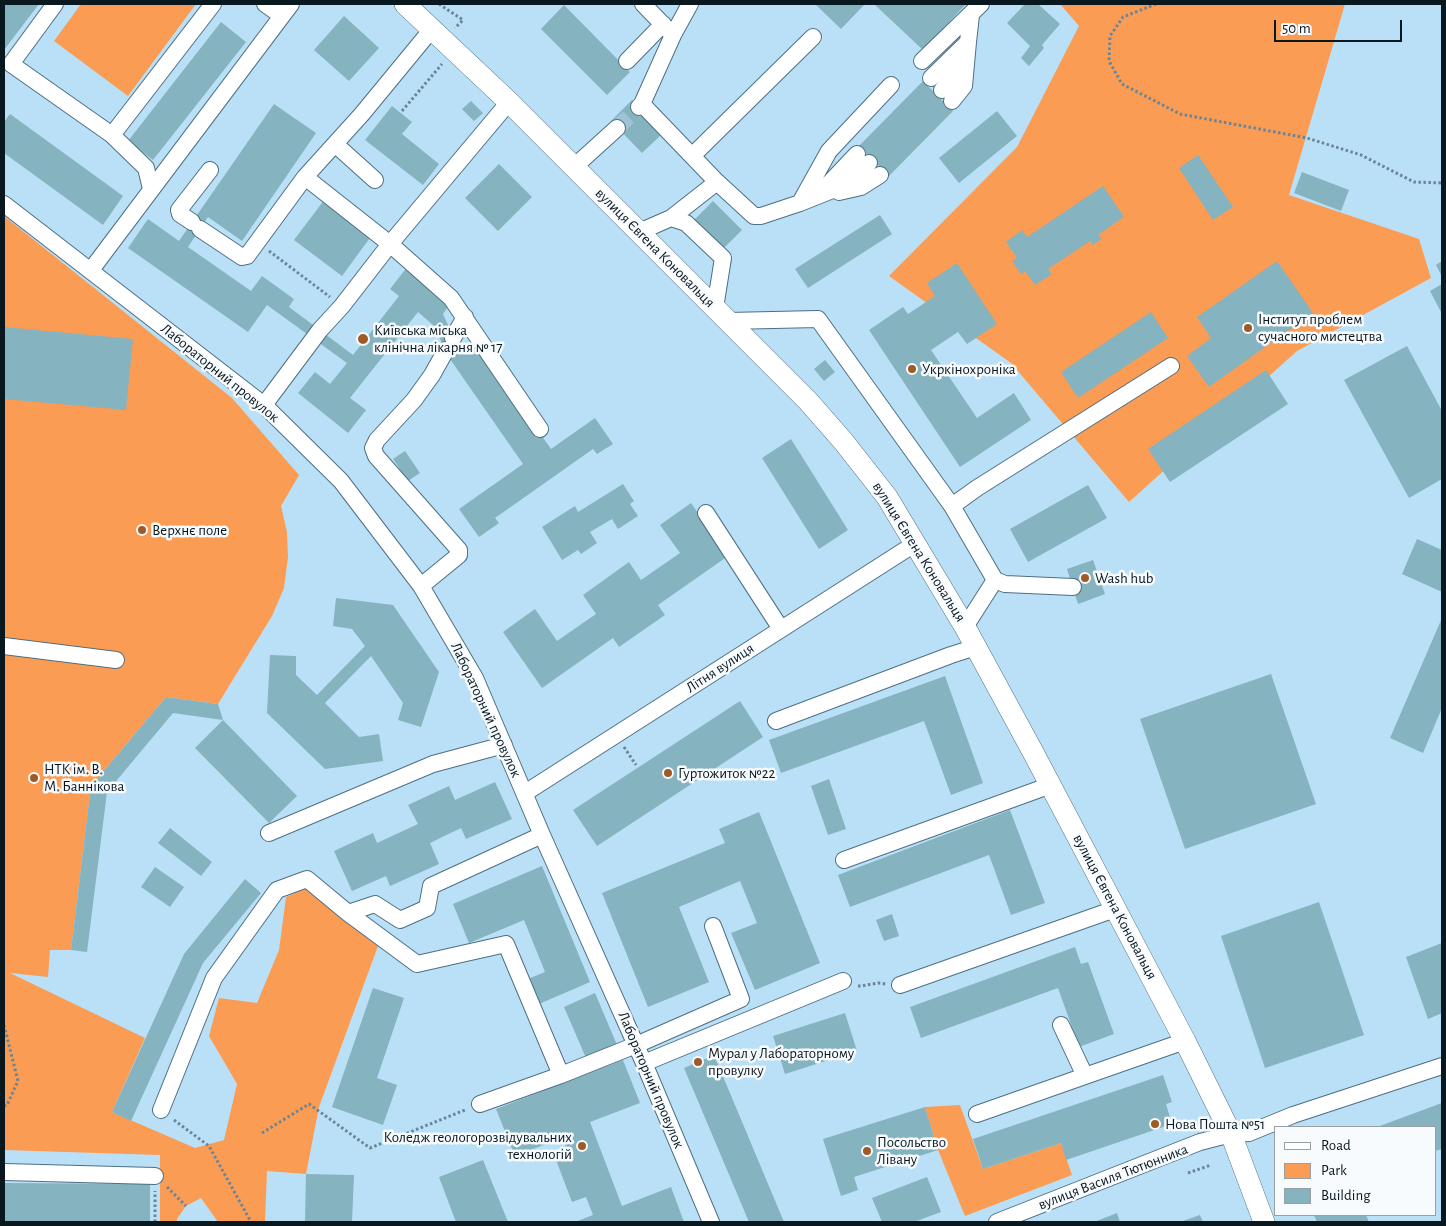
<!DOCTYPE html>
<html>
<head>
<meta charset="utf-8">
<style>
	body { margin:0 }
	#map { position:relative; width:1446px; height:1226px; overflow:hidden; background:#bae0f7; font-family:"Alegreya Sans",sans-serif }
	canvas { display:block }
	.frame { position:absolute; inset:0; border:5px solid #09171f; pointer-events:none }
	.legend { position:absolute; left:1274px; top:1126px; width:162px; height:90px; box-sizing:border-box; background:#f7fbfd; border:1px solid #98a0a4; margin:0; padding:6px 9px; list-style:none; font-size:15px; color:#09171f }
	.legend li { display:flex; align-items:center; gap:10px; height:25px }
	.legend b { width:25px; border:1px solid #98a0a4 }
	.scale { position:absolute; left:1274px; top:20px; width:128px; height:22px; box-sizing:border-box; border:2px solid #09171f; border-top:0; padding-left:6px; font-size:15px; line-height:18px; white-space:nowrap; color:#09171f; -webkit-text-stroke:4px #f7fbfd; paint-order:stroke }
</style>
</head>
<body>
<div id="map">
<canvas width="1446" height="1226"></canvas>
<div class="frame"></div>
<ul class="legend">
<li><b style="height:6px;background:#fff"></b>Road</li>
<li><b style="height:14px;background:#fb9c54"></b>Park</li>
<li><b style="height:14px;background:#85b3bf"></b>Building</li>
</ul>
<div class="scale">50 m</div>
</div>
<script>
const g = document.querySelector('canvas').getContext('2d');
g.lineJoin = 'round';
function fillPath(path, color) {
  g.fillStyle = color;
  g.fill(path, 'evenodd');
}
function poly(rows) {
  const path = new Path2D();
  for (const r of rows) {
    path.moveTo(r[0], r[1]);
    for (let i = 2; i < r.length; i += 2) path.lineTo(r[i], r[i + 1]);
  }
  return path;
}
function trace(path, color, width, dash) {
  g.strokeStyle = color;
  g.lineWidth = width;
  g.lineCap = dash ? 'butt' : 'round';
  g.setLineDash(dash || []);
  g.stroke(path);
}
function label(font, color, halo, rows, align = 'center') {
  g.font = font + ' "Alegreya Sans",sans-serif';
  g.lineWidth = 5;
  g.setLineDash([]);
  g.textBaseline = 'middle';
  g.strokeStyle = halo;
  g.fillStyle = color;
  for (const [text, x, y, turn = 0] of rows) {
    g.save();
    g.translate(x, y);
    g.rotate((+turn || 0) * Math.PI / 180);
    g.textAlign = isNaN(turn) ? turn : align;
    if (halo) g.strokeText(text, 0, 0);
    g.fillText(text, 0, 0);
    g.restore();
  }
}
const green = poly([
	[81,4,196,4,128,96,54,41],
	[1060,4,1345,4,1289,195,1419,239,1431,278,1297,351,1129,502,1011,363,889,276,1017,147,1079,26],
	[4,216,232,398,299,475,281,506,287,532,288,557,284,588,272,616,218,704,166,697,91,786,71,950,50,950,48,977,10,973,145,1038,112,1112,195,1148,224,1140,237,1084,209,1036,219,998,257,1003,279,950,286,897,307,888,378,946,319,1107,306,1174,267,1171,265,1222,218,1222,201,1198,186,1206,177,1219,177,1222,160,1222,160,1155,4,1150],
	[960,1105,983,1169,1061,1143,1072,1175,965,1216,938,1150,925,1107]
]);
const building = poly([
	[4,4,39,4,4,50],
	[815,4,865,4,841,29],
	[874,4,966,4,923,50],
	[1025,4,1038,4,1060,24,1042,45,1044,48,1029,66,1021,58,1030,46,1007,23],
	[564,5,630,72,607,95,541,29],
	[344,16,379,48,349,81,314,50],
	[221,22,246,42,153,160,128,141],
	[923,81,953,111,889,176,859,146],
	[632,100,663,133,642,153,611,121],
	[471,101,483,113,474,121,462,109],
	[274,104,316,133,242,241,208,217,188,247,251,291,262,276,294,299,289,307,353,355,399,296,390,289,408,266,452,301,443,314,460,352,475,341,551,449,595,418,613,444,597,454,593,449,495,518,499,523,479,537,459,509,523,464,450,359,433,325,418,312,350,398,366,410,348,433,298,393,315,372,330,384,347,363,267,305,248,332,128,248,148,219,179,241],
	[392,106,412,122,402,134,439,164,423,185,365,140],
	[997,111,1017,136,959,183,939,158],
	[10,114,123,196,103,225,4,153,4,122],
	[1198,155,1233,207,1213,220,1179,168],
	[499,164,532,197,498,231,465,198],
	[1302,172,1349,190,1341,211,1294,193],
	[1103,186,1124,217,1098,235,1102,239,1092,245,1090,241,1048,269,1052,274,1035,285,1025,271,1021,274,1012,261,1017,258,1006,242,1022,230,1027,237],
	[325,199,372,235,342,276,294,240],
	[713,201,742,230,722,250,692,222],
	[880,215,892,234,808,288,795,269],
	[1277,261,1313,313,1209,387,1187,356,1211,338,1197,317],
	[1442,261,1442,277,1436,265],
	[957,263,997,324,967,344,958,332,931,350,977,418,1014,393,1031,420,960,467,869,330,903,307,908,314,935,296,927,283],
	[1442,284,1442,314,1430,291],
	[1151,312,1168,338,1078,398,1061,372],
	[4,327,133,339,126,410,4,399],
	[1407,346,1442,411,1442,479,1409,498,1344,380],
	[825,360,835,372,824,381,814,369],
	[1266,370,1288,404,1170,482,1148,449],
	[791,439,848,530,819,549,762,458],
	[405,451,420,473,408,481,393,459],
	[623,484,634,501,630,504,638,516,618,529,612,519,590,532,597,543,581,554,578,550,562,560,542,527,575,506,578,512],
	[1088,485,1107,518,1028,562,1010,529],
	[691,503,728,556,658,605,665,615,619,647,613,638,542,688,503,632,535,609,557,641,596,614,583,595,629,562,641,580,680,553,660,525],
	[1417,539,1442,550,1442,592,1402,574],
	[1093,560,1105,594,1078,604,1067,569],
	[336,598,393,605,439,672,421,727,398,720,403,703,371,656,325,703,359,737,379,734,383,761,325,769,267,713,270,655,296,656,296,675,317,695,365,646,352,629,333,626],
	[1442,618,1442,708,1423,753,1390,738],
	[1271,674,1316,804,1185,849,1140,719],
	[945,676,983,783,951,795,924,721,781,773,769,740],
	[166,697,218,704,223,720,173,713,107,792,87,952,71,950,91,786],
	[740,701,763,737,597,846,573,810],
	[223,720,297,796,269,823,195,748],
	[829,779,846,829,828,835,811,786],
	[495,782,512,819,466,839,461,828,430,843,439,864,390,886,386,876,352,891,334,851,373,833,377,843,418,824,408,805,449,786,455,800],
	[1010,810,1045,903,1011,915,989,855,850,907,838,875],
	[759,812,820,963,755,990,731,933,757,923,740,881,679,907,709,982,648,1007,602,893,725,843,719,829],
	[170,828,212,862,201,876,158,843],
	[542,866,590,982,539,1004,528,979,545,972,524,920,469,943,453,904],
	[155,867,184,887,170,907,141,887],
	[245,879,261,893,203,963,131,1121,112,1112,184,954],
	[1319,902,1364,1035,1265,1068,1221,936],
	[892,914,899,936,884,941,876,920],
	[1442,943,1442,1013,1428,1019,1406,957],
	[1075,947,1081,964,1088,962,1114,1034,1079,1047,1058,988,921,1038,910,1007],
	[373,988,404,998,377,1078,397,1085,383,1125,332,1107],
	[595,993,617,1045,586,1058,564,1007],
	[845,1013,857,1051,785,1074,773,1036],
	[714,1055,784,1222,749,1222,684,1068],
	[623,1060,640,1103,590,1122,622,1206,671,1187,684,1222,575,1222,593,1215,586,1197,572,1202,556,1160,569,1155,562,1138,515,1156,496,1109],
	[1163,1075,1172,1102,1166,1104,1172,1124,1066,1160,1061,1143,983,1169,973,1139],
	[1442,1103,1442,1149,1435,1151,1435,1127,1377,1127],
	[925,1107,938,1150,854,1177,858,1190,841,1196,823,1139],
	[483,1160,508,1222,456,1222,439,1177],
	[306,1174,354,1175,352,1222,305,1222],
	[927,1177,941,1212,914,1222,882,1222,872,1198],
	[4,1183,150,1184,150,1222,4,1222],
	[1117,1213,1120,1222,1094,1222],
	[1200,1215,1203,1222,1180,1222],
	[1314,1215,1366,1215,1369,1222,1317,1222]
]);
const minorTunnel = poly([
	[617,128,639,107]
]);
const path = poly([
	[439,4,463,20,455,28],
	[1156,4,1123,17,1110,36,1109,61,1122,84,1180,114,1307,138,1361,155,1414,182,1442,183],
	[402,111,442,64],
	[269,251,330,297],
	[624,747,636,765],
	[858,986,861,986,878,983,886,984],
	[4,1025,18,1081,7,1105,4,1106],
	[174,1120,209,1146,251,1222],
	[262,1133,309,1104,370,1148,465,1110],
	[1188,1173,1211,1165],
	[167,1187,186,1206],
	[155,1222,155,1191]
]);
const minor = poly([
	[55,4,11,64,112,135],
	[265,4,282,16],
	[673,35,690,4],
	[627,61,663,24],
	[922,61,981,4],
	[931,78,968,42,971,15],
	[942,90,960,70,964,57],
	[952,101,964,86,968,42],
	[642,104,717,182,754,216,761,216,800,203,845,185,869,163],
	[639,107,642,104,673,35,643,4],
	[335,144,375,180],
	[692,156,813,37],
	[574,167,617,128],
	[305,177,390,244,451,298,540,429],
	[151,189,146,168,112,135,213,4],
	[839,192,861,187,880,175],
	[820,193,857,154],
	[800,203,829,151,891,85],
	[4,204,264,405,341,481,421,586,475,678,542,835,644,1063,711,1222],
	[671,218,686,223,723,258,715,308],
	[192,222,180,214,179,210,210,170],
	[200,229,242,257,247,256,305,177,362,114,432,29],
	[639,232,671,218,717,182],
	[91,270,291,4],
	[728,321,818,319,952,506],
	[453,338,465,317],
	[264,405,320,330,342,306,390,244,509,102],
	[706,513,781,629],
	[995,580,1005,584,1073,587],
	[421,586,459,555,459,550,376,456,373,448,377,440,414,400,432,375,446,350],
	[965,627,995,580,952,506,977,488,1171,366],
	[4,646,116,660],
	[776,721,951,655,976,647],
	[525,793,916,543],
	[269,833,433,764,504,745],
	[844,860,1051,785],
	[348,913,375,904,400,920,427,908,431,886,542,835],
	[900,985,1115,909],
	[1061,1025,1085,1076,1185,1041],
	[644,1063,843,981],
	[561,1075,636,1045,741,999,713,926],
	[161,1110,214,978,277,890,307,879,348,913,417,964,506,944,561,1075,480,1104],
	[977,1114,1085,1076],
	[4,1172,155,1176],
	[997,1222,1200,1142,1231,1134,1249,1133,1293,1115,1442,1066]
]);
const major = poly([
	[405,4,509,102,808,401,843,441,887,497,965,627,1034,754,1185,1041,1231,1134,1264,1222]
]);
const markers = [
	[1248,328,5,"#9d5b27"],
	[363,339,6,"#9d5b27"],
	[912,369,5,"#9d5b27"],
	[142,530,5,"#9d5b27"],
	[1085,578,5,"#9d5b27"],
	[668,773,5,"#9d5b27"],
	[34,778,5,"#9d5b27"],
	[698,1062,5,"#9d5b27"],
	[1155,1124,5,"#9d5b27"],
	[582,1146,5,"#9d5b27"],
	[867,1151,5,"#9d5b27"]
];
const streetNames = [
	["вулиця Євгена Коновальця",655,248,45],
	["Лабораторний провулок",220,373,39],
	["вулиця Євгена Коновальця",919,552,58],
	["Літня вулиця",720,668,-33],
	["Лабораторний провулок",486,710,65],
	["вулиця Євгена Коновальця",1115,907,62],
	["Лабораторний провулок",651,1080,67],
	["вулиця Василя Тютюнника",1113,1177,-21]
];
const poiNames = [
	["Інститут проблем",1258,319],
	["сучасного мистецтва",1258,336],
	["Київська міська",374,330],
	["клінічна лікарня № 17",374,347],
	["Укркінохроніка",922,369],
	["Верхнє поле",152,530],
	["Wash hub",1095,578],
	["НТК ім. В.",44,769],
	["М. Баннікова",44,786],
	["Гуртожиток №22",678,773],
	["Мурал у Лабораторному",708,1053],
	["провулку",708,1070],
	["Нова Пошта №51",1165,1124],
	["Коледж геологорозвідувальних",572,1137,"right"],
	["технологій",572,1154,"right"],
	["Посольство",877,1142],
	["Лівану",877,1159]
];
fillPath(green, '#fb9c54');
fillPath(building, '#85b3bf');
trace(minorTunnel, '#9fc2d7', 16, [16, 8]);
trace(minor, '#4d6f84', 18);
trace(major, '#4d6f84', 22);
trace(path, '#6a8595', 3, [2.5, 2.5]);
trace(minor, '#fff', 16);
trace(major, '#fff', 21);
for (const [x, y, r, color] of markers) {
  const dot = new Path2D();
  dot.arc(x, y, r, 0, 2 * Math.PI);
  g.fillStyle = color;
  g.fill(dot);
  trace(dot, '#f7fbfd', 2);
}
label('15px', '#09171f', '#f7fbfd', streetNames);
label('15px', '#09171f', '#f7fbfd', poiNames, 'left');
</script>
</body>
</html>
